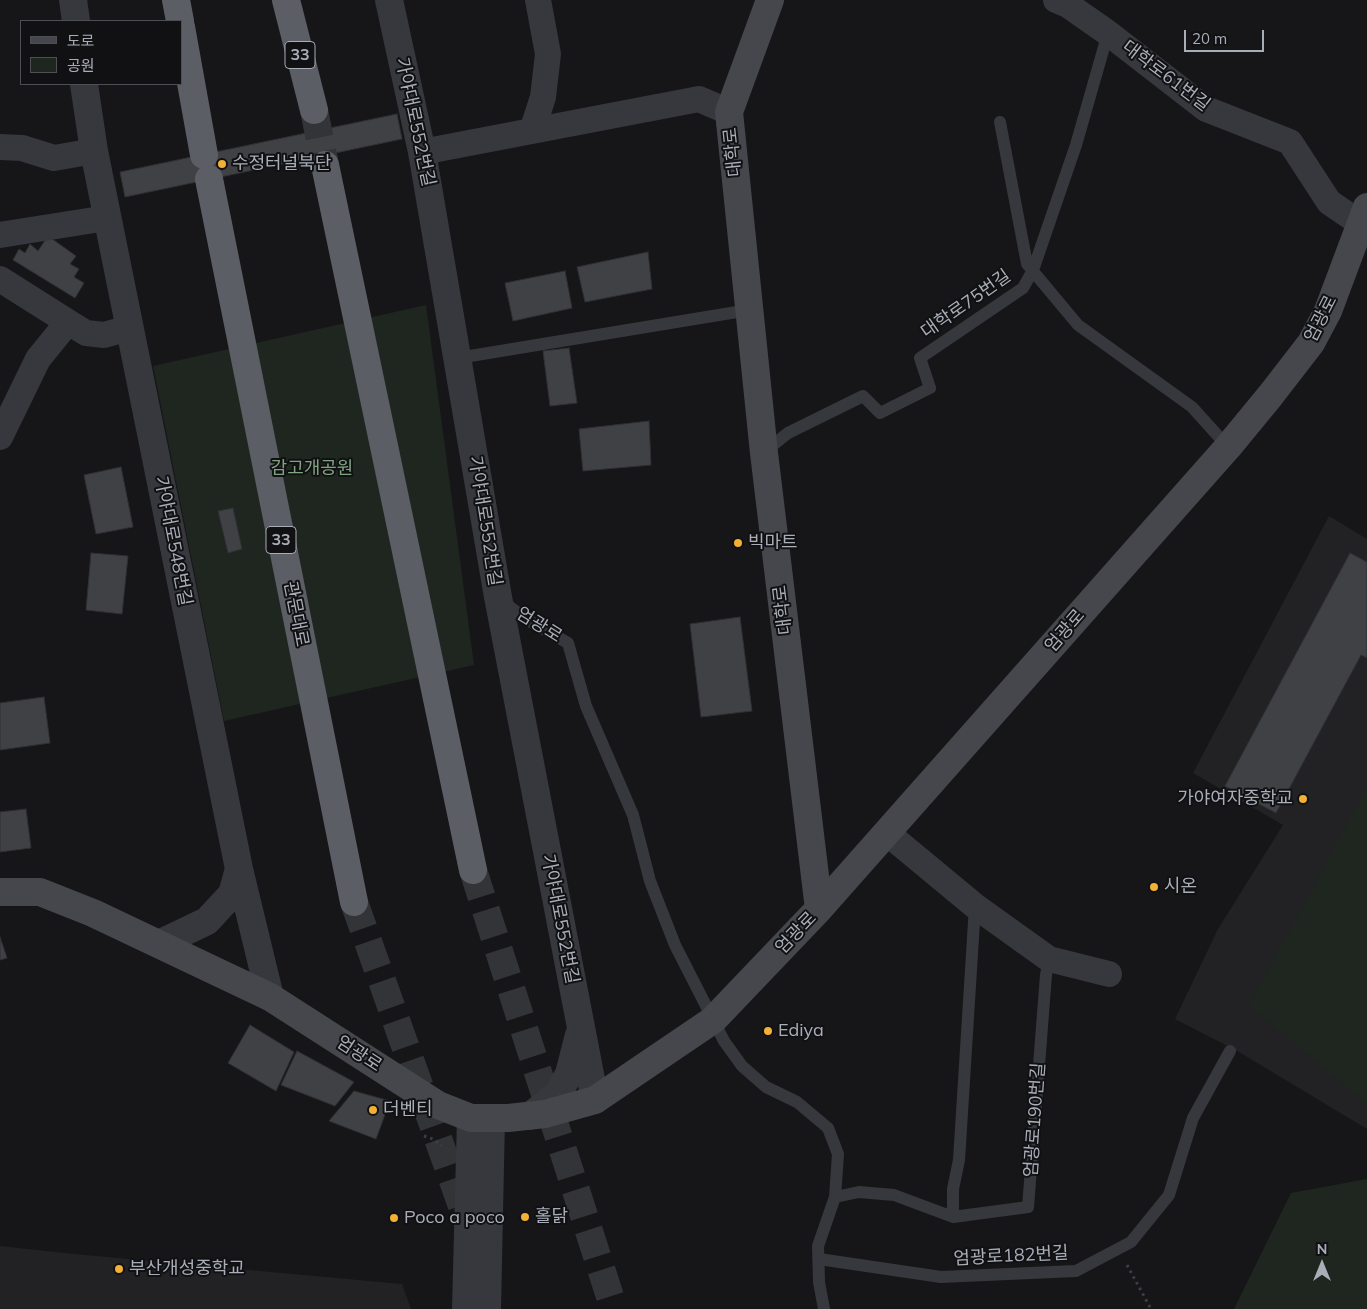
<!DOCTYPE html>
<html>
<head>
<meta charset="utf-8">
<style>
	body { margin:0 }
	#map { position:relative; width:1367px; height:1309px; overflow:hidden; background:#161618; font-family:Mulish,"Noto Sans KR",sans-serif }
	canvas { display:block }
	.legend { position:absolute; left:20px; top:20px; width:162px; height:65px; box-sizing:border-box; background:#111113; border:1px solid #4d4f55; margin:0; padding:6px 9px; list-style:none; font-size:15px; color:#a8adb8 }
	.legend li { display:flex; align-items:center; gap:10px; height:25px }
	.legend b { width:25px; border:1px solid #4d4f55 }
	.north { position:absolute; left:1297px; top:1239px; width:50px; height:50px; -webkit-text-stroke:4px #111113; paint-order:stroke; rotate:0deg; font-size:14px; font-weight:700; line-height:20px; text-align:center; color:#a8adb8 }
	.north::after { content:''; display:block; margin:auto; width:18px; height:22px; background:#a8adb8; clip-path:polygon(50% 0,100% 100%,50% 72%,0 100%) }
	.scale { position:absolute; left:1184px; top:30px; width:80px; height:22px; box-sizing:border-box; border:2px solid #a8adb8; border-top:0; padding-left:6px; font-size:15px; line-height:18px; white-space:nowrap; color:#a8adb8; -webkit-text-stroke:4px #111113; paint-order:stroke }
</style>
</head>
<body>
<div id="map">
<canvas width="1367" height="1309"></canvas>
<ul class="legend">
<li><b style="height:6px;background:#45474d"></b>도로</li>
<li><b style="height:14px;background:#1e261f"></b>공원</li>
</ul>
<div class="north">N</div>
<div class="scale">20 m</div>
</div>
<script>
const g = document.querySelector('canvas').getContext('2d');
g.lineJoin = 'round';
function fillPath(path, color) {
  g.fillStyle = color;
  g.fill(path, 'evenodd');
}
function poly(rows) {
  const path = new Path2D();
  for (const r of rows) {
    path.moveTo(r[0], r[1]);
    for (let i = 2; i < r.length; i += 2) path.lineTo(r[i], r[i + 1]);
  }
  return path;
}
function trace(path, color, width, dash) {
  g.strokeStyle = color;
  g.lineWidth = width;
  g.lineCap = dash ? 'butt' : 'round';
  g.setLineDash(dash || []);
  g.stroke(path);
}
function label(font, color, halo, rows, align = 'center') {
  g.font = font + ' Mulish,"Noto Sans KR",sans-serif';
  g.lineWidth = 4;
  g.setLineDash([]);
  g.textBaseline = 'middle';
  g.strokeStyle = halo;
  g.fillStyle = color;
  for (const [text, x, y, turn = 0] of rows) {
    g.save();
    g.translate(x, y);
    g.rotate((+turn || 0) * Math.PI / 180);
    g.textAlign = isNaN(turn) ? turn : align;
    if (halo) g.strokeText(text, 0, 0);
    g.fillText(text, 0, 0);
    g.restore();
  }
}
const built = poly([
	[1329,516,1367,539,1367,1129,1239,1052,1175,1019,1218,929,1283,825,1193,773],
	[0,1246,74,1254,402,1284,411,1309,0,1309]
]);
const green = poly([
	[426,305,474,665,224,721,153,366],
	[1367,788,1367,1104,1249,1005],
	[1367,1179,1367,1309,1234,1309,1291,1193]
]);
const building = poly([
	[397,114,402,139,125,197,120,172,397,114],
	[48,236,76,256,70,264,79,269,74,277,84,283,75,298,13,260,19,249,25,253,30,244,38,251,48,236],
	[648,252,652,289,585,302,577,267,648,252],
	[565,271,572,308,513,321,505,283,565,271],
	[569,348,577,403,550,406,543,351,569,348],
	[649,421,651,465,583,471,579,429,649,421],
	[121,467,133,527,96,534,84,475,121,467],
	[233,508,242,549,228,553,218,511,233,508],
	[91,553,128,556,122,614,86,610,91,553],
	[1350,553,1367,562,1367,658,1361,655,1276,813,1225,786,1350,553],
	[740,617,752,711,701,717,690,624,740,617],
	[44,697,50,743,0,750,0,703,44,697],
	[26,809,31,848,0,852,0,812,26,809],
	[0,937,7,958,0,960,0,937],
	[250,1025,294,1052,276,1091,228,1063,250,1025],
	[297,1051,354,1082,335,1106,281,1085,297,1051],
	[354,1091,390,1101,376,1139,329,1121,354,1091]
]);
const trunkTunnel = poly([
	[314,110,325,165],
	[473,870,614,1309],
	[354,902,468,1223]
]);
const path = poly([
	[424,1136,433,1139,442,1146],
	[1127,1265,1151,1309]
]);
const service = poly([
	[1000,122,1027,264,1078,325,1192,407,1228,447],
	[458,358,749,310],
	[764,452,788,433,863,396,880,413,930,388,920,358,1023,288,1033,270,1076,145,1108,33],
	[501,600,526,619,568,643,586,706,633,815,650,881,675,945,724,1041,742,1066,766,1087,797,1102,828,1128,838,1154,835,1197,818,1246,819,1282,824,1309],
	[835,1197,859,1192,894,1195,953,1217,1028,1207,1046,975,1049,959],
	[953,1217,953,1189,959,1160,975,906],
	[819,1259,941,1277,1076,1271,1131,1242,1169,1195,1193,1118,1230,1051]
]);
const minor = poly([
	[1056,0,1068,5,1108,33,1206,109,1290,142,1329,202,1367,228],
	[532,131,543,97,548,54,538,0],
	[0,147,22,148,54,158,94,151],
	[422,152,699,99,729,112],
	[0,235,107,218],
	[0,279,68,322],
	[0,437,38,359,68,322,86,333,104,335,129,328],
	[887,833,975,906,1049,959,1109,974]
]);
const tertiary = poly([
	[73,0,76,21],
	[389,0,422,152,498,597,595,1100],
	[84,84,94,151,239,869,270,997],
	[159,944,207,921,232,894,239,869],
	[530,1116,557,1095,569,1074,579,1035],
	[466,1309,471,1118],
	[487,1309,491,1118]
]);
const secondary = poly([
	[770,0,729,112,764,453,819,909],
	[0,892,40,892,93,913,270,997,438,1105,471,1118,508,1118,545,1114,595,1100,713,1020,819,909,1228,447,1270,396,1311,343,1328,311,1367,207]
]);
const trunk = poly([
	[176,0,180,21],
	[286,0,314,110],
	[181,27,204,155],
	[325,165,473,870],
	[209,179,354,902]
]);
const markers = [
	[222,164,5,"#f2b134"],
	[738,543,5,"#f2b134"],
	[1303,799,5,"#f2b134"],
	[1154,887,5,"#f2b134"],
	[768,1031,5,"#f2b134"],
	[373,1110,5,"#f2b134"],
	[525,1217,5,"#f2b134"],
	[394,1218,5,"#f2b134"],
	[119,1269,5,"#f2b134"]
];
const shields = [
	[300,55,30],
	[281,540,30]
];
const shieldNames = [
	["33",300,55],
	["33",281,540]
];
const streetNames = [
	["대학로61번길",1166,76,37],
	["가야대로552번길",415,122,78],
	["대학로",733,152,-96],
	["대학로75번길",966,304,-35],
	["엄광로",1321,319,-63],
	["가야대로552번길",485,521,81],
	["가야대로548번길",173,541,79],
	["대학로",783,610,-97],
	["관문대로",296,614,79],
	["엄광로",539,625,32],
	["엄광로",1065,631,-49],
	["가야대로552번길",560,919,79],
	["엄광로",796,933,-46],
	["엄광로",359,1054,33],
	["엄광로190번길",1035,1120,-86],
	["엄광로182번길",1011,1256,-3]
];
const poiNames = [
	["수정터널북단",232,164],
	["빅마트",748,543],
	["가야여자중학교",1293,799,"right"],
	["시온",1164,887],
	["Ediya",778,1031],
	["더벤티",383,1110],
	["홀닭",535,1217],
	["Poco a poco",404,1218],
	["부산개성중학교",129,1269]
];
const parkNames = [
	["감고개공원",312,469]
];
fillPath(built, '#222225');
fillPath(green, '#1e261f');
fillPath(building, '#404145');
trace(building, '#303034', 1);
trace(trunkTunnel, '#333438', 28, [28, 14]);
trace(path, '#3d3f44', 3, [2.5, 4]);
trace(service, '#37383d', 12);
trace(minor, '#37383d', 26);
trace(tertiary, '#37383d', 28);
trace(secondary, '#45474d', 28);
trace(trunk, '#5b5e65', 28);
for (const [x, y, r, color] of markers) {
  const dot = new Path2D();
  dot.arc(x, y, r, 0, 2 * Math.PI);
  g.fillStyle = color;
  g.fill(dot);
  trace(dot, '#111113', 2);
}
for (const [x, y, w] of shields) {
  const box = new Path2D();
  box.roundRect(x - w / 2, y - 13.5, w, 27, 4);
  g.fillStyle = '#111113';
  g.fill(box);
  trace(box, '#a8adb8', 1);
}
label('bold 16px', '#a8adb8', null, shieldNames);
label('18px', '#a8adb8', '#111113', streetNames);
label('18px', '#a8adb8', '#111113', poiNames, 'left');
label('18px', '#7fa381', '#111113', parkNames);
</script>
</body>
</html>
